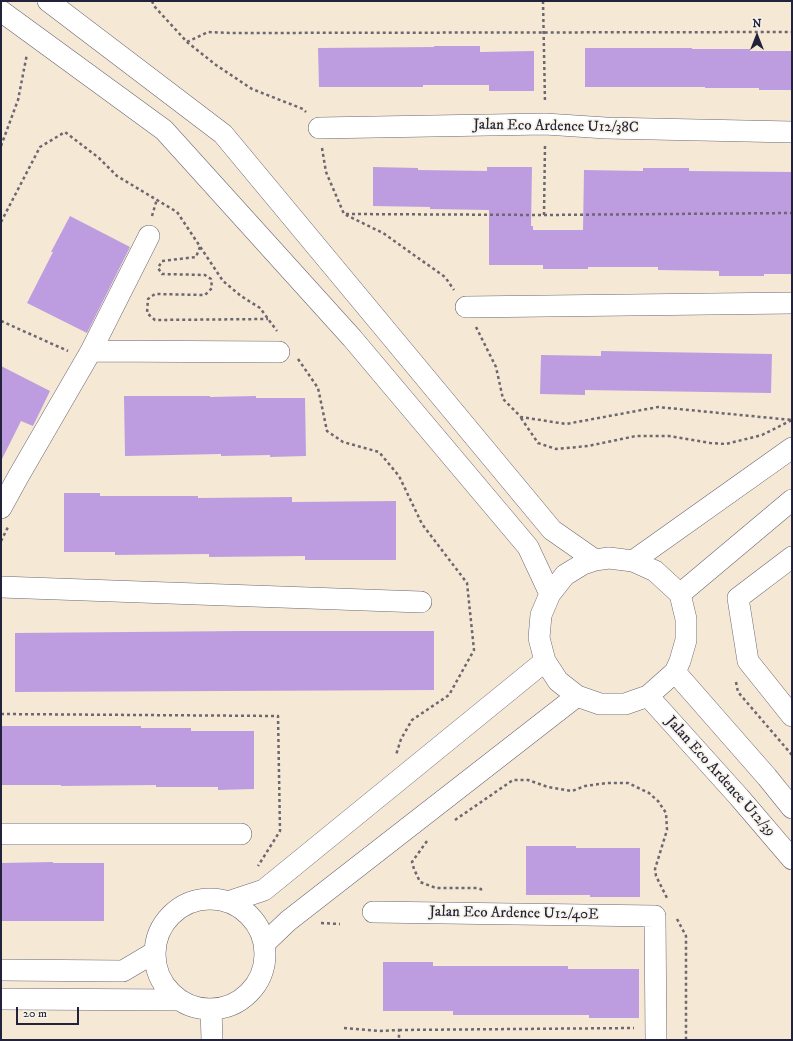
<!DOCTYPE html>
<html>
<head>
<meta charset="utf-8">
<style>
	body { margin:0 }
	#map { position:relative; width:793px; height:1041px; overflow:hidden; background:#f5e8d5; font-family:"IM FELL DW Pica",serif }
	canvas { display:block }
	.frame { position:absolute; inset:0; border:2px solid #22223b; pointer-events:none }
	.north { position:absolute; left:737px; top:16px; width:40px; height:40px; -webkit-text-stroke:3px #f7f3e8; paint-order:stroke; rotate:0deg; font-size:11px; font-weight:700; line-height:16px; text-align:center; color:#22223b }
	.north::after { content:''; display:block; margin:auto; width:14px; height:18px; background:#22223b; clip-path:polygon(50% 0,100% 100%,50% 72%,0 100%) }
	.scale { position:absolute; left:16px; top:1007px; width:63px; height:18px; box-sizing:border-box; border:2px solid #22223b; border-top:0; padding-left:5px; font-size:12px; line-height:14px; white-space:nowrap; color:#22223b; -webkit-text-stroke:3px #f7f3e8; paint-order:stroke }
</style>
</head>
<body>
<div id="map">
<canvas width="793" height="1041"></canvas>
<div class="frame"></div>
<div class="north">N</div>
<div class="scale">20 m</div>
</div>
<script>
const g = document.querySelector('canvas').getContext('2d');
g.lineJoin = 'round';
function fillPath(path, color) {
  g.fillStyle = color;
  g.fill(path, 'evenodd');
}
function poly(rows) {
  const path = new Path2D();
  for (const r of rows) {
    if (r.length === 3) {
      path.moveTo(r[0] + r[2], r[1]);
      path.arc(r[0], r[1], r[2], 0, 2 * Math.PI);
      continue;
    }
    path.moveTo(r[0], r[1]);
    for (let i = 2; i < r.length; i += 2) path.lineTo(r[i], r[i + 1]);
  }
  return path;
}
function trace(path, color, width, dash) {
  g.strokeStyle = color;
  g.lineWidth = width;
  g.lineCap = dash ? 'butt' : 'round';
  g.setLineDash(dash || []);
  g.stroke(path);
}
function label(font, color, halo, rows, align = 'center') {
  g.font = font + ' "IM FELL DW Pica",serif';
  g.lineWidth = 3.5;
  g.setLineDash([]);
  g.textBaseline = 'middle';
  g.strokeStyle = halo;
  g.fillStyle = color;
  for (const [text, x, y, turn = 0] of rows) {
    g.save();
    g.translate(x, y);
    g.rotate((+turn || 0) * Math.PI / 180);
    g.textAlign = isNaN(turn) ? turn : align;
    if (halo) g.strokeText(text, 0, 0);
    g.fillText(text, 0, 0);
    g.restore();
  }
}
const building = poly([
	[434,46,480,46,480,52,534,51,534,91,489,91,489,85,423,85,423,87,319,87,318,48,434,47],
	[585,48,692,48,692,49,750,49,750,51,792,51,792,90,759,90,759,88,705,88,705,87,585,87],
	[373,167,418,168,418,170,487,171,487,167,532,167,531,226,533,226,533,230,583,230,584,170,643,171,643,168,689,168,689,171,792,172,792,274,764,274,764,276,719,276,719,271,658,270,658,267,588,267,588,269,543,269,543,265,489,265,489,210,430,209,430,207,373,206],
	[70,216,130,247,87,333,27,303,53,252,51,252],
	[601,351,772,354,771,393,585,390,585,395,540,394,541,355,601,356],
	[1,366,50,391,33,426,21,421,1,461],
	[124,396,210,396,210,397,256,396,256,398,305,398,306,456,270,457,270,455,221,456,221,454,125,456],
	[64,493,100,493,100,496,198,496,198,498,292,497,292,502,396,501,396,560,305,560,305,556,209,557,209,554,115,555,115,552,64,552],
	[243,631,434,631,434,690,15,692,15,633],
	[1,726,141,726,141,728,191,728,191,731,254,731,254,789,218,790,218,787,156,787,156,785,61,786,61,785,1,785],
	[526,846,576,846,576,848,640,848,640,897,590,897,590,895,526,895],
	[53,862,53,863,104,863,104,921,1,921,1,863],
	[383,962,433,962,433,966,568,966,568,969,639,969,639,1018,589,1018,589,1015,453,1015,453,1011,383,1011]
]);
const path = poly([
	[152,1,154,6,187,42,216,65,252,89,303,109,306,112],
	[543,1,545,102],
	[187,42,208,32,231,33,792,32],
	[1,146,18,100,27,54],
	[322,148,326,172,344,214,383,233,445,277,454,290],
	[346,214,544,215,792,213],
	[544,215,545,145],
	[152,216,157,199],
	[1,222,40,147,65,132,99,158,117,176,177,212,223,281,241,296,260,308,277,331],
	[200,247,196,257,162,261,158,268,162,274,205,275,211,279,212,288,205,295,155,294,148,299,147,313,155,320,268,319],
	[1,321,68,351],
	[476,327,496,367,503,399,521,417,566,424,658,407,792,420],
	[298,359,318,388,327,431,343,442,379,452,399,476,422,524,467,583,474,650,449,695,412,720,401,739,396,755],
	[521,418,538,443,556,449,588,446,636,436,669,436,710,443,726,444,762,435,792,420],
	[1,541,8,527],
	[736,682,738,692,792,755],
	[1,714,278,716,280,831,258,866],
	[455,820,513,780,528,780,548,787,572,791,585,786,607,783,628,783,649,793,658,801,666,813,667,830,655,869,656,876,667,898],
	[427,841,412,862,414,869,420,882,436,888,477,888,481,889,481,893],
	[677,919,686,936,686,1040],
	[321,923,340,924],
	[344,1028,379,1031,399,1030,399,1040],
	[399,1030,634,1028]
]);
const street = poly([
	[48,1,223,134,552,530,595,560],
	[1,11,164,130,352,338,528,547,550,594],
	[319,128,545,124,606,128,792,132],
	[466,307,792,303],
	[91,351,279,352],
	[1,508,18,477,91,351,149,236],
	[792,557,738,598,748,661,792,716],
	[609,558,633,561,655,571,680,594,686,619,686,640,680,661,675,672,648,696,625,704,600,704,577,696,558,681,545,661,539,638,541,615,550,594,565,575,583,564,595,560,609,558],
	[633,561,792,448],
	[1,587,421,602],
	[680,594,792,500],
	[675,672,767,777,792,808],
	[648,696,739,797,792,859],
	[1,834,241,834],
	[210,954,55],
	[228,902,264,890,545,661],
	[373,912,655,916,656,1040],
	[264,944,288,921,577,696],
	[1,970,123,971,155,952],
	[1,999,180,1000],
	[211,1009,212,1040]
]);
const streetNames = [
	["Jalan Eco Ardence U12/38C",556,127,1],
	["Jalan Eco Ardence U12/39",720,777,48],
	["Jalan Eco Ardence U12/40E",514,914,1]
];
fillPath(building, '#bd9de0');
trace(street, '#6c6771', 22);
trace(path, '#6c6771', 2.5, [3, 3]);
trace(street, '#fff', 21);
label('15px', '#22223b', '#f7f3e8', streetNames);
</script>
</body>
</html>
